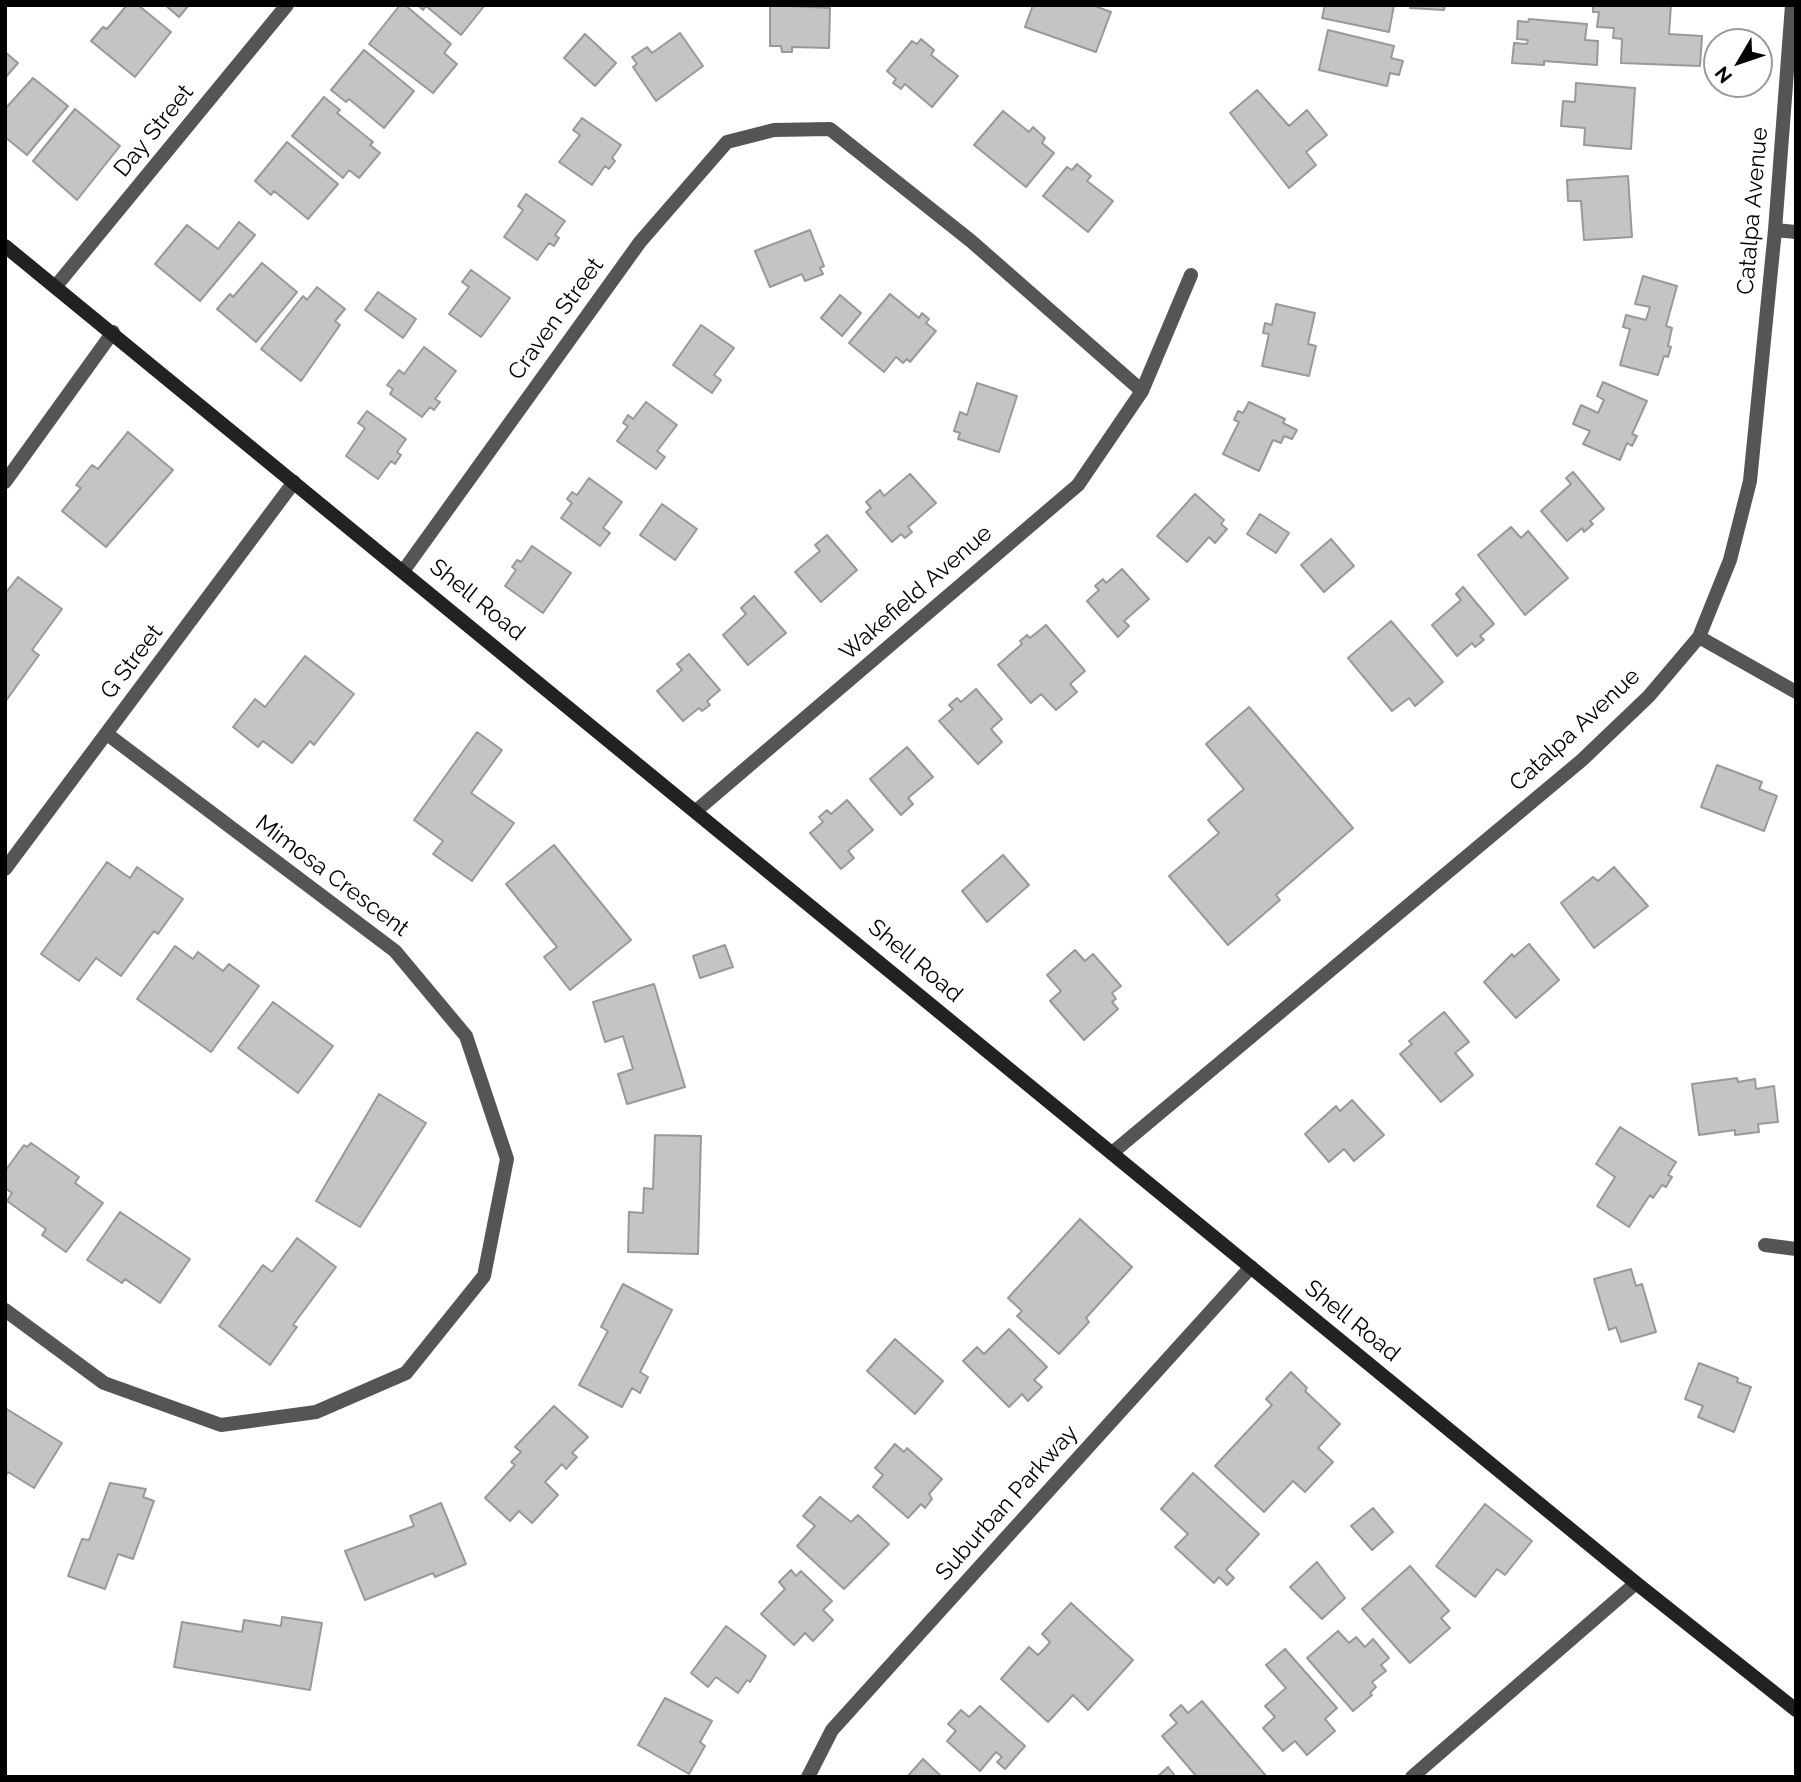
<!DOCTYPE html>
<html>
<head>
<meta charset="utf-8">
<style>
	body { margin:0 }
	#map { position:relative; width:1801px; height:1782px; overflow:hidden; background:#fff; font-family:Raleway,sans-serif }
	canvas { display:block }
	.frame { position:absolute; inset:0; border:7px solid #000; pointer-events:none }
	.north { position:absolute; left:1703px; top:28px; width:70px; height:70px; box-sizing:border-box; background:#fff; border:2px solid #999; border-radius:50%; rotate:231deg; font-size:19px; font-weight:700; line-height:28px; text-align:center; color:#000 }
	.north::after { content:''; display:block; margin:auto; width:24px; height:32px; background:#000; clip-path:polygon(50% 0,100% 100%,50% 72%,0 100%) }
</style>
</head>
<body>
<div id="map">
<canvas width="1801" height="1782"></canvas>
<div class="frame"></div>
<div class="north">N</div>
</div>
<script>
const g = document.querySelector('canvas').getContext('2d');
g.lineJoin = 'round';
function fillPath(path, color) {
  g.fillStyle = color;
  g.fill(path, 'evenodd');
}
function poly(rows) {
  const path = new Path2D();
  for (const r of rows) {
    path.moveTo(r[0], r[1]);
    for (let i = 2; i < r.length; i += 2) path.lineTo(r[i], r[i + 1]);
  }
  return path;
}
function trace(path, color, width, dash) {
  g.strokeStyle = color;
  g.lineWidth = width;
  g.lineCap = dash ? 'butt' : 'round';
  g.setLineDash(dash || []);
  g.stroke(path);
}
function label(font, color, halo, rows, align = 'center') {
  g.font = font + ' Raleway,sans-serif';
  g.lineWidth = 5;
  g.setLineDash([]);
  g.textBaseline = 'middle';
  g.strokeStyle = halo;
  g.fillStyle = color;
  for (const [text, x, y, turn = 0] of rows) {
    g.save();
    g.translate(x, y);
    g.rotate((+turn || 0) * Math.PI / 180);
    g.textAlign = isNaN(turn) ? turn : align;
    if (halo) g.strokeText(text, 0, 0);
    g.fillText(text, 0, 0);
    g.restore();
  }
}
const building = poly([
	[127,5,138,5,171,32,135,77,91,41,103,27,107,29,127,5],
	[165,5,189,5,179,17,165,5],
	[400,5,405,5,451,44,444,53,457,64,433,93,369,44,400,5],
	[418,5,485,5,461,35,426,6,423,10,418,5],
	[770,5,830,8,829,48,792,47,792,52,782,52,781,46,770,46,770,5],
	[1033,5,1092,5,1111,12,1096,52,1025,27,1033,5],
	[1325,5,1394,5,1389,32,1322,18,1325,5],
	[1411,5,1445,5,1444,10,1410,8,1411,5],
	[1593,5,1671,5,1669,34,1702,36,1700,66,1621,63,1622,39,1613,38,1614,28,1597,27,1599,12,1593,12,1593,5],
	[1529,19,1587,24,1585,40,1598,41,1597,65,1544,61,1544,65,1512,63,1514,43,1527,44,1528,40,1517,39,1518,21,1528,22,1529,19],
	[1328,30,1394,46,1391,58,1403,61,1399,75,1390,73,1387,86,1319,70,1328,30],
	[680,33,703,66,656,101,633,67,637,64,632,57,647,47,652,53,680,33],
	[585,34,616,63,595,86,564,58,585,34],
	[921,39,934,50,931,55,958,76,932,107,905,84,901,89,893,83,896,79,887,71,912,41,917,44,921,39],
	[364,50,414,91,384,128,349,99,346,102,331,90,364,50],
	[5,52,18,63,5,78,5,52],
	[33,78,68,106,27,155,5,137,5,109,33,78],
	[1576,83,1635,88,1631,149,1584,145,1585,128,1561,126,1563,101,1575,102,1576,83],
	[1257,90,1289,126,1307,110,1327,135,1306,152,1316,165,1289,188,1230,113,1257,90],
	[324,97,340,110,337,113,373,142,370,145,380,153,359,178,349,170,343,178,292,136,324,97],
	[75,109,120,146,77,200,33,161,75,109],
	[1003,111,1029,132,1033,127,1045,138,1042,143,1054,153,1026,187,974,145,1003,111],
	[582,118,621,145,612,158,615,161,609,169,605,166,592,185,559,162,580,135,573,130,582,118],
	[287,142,338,184,308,219,274,191,271,195,255,181,287,142],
	[1077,164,1091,176,1087,181,1113,201,1088,232,1043,196,1067,167,1072,170,1077,164],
	[1628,176,1632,237,1584,240,1581,201,1568,201,1567,180,1628,176],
	[526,194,565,221,555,235,559,238,554,246,549,243,537,260,504,237,523,210,518,206,526,194],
	[239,222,255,235,200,301,155,264,187,225,218,249,239,222],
	[810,230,824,266,820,268,823,274,805,281,802,274,770,287,755,251,810,230],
	[262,263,297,292,256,342,217,309,230,294,233,297,262,263],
	[471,270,510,298,481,337,449,314,469,287,462,282,471,270],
	[1643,276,1677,286,1666,326,1672,328,1668,346,1671,347,1668,357,1664,356,1658,375,1620,365,1630,329,1623,327,1626,315,1646,320,1650,307,1635,304,1643,276],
	[317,287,345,309,335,321,340,325,301,381,261,349,303,296,307,300,317,287],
	[378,292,416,319,403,338,365,310,378,292],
	[890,294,919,318,922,313,929,319,926,323,936,331,910,362,907,359,903,363,896,357,884,372,849,343,890,294],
	[840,295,861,313,842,336,821,318,840,295],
	[1276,304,1315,313,1308,344,1316,346,1309,376,1262,366,1269,334,1263,333,1265,323,1272,325,1276,304],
	[701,325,734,348,714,375,721,380,712,393,673,365,701,325],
	[424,347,456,371,435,399,440,402,434,410,430,407,422,417,390,394,393,389,387,385,399,370,404,374,424,347],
	[1603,382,1647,401,1632,434,1637,436,1632,446,1627,443,1620,460,1583,444,1590,431,1573,424,1581,405,1598,413,1604,400,1597,396,1603,382],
	[977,383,1017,396,999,452,958,439,960,433,954,431,960,412,967,415,977,383],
	[646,402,677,425,657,451,665,457,656,469,617,441,628,426,623,423,628,415,633,419,646,402],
	[1249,402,1285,419,1283,423,1297,430,1292,439,1284,436,1281,443,1273,440,1259,471,1223,454,1239,422,1234,420,1238,411,1243,413,1249,402],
	[367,411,406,439,397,452,401,455,395,464,391,461,378,479,346,456,365,428,358,423,367,411],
	[128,432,173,470,106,547,62,511,81,488,76,485,92,465,98,469,128,432],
	[1573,472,1604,509,1590,521,1593,524,1584,532,1582,528,1567,541,1541,511,1571,484,1566,478,1573,472],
	[910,474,936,503,908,527,912,532,905,538,901,534,892,542,866,512,871,508,866,502,880,490,884,496,910,474],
	[589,478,622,502,603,528,610,533,600,546,561,518,572,503,567,499,572,492,577,495,589,478],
	[1195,494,1224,520,1221,524,1227,529,1215,543,1209,537,1187,562,1157,536,1195,494],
	[662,504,697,529,675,560,640,535,662,504],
	[1260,514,1289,533,1276,553,1247,534,1260,514],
	[1511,527,1521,538,1528,531,1568,578,1525,615,1478,555,1511,527],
	[827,535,857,570,821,602,795,572,820,551,815,545,827,535],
	[1331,539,1354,566,1324,592,1301,565,1331,539],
	[532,546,571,573,543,613,505,586,516,570,512,567,517,560,521,562,532,546],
	[1122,569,1149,599,1124,621,1129,626,1118,637,1087,601,1099,590,1095,586,1103,579,1106,583,1122,569],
	[18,577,62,609,32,650,39,655,5,702,5,594,18,577],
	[1463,587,1494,624,1480,636,1484,640,1475,647,1472,643,1457,656,1432,625,1461,600,1456,594,1463,587],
	[754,596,786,633,748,665,723,635,746,614,741,608,754,596],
	[1391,621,1443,682,1415,706,1409,698,1392,711,1348,658,1391,621],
	[1046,625,1085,671,1070,684,1077,692,1056,710,1041,694,1031,703,998,665,1022,644,1020,641,1027,635,1030,638,1046,625],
	[689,654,720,690,707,701,710,705,702,711,699,708,683,721,657,691,682,670,677,664,689,654],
	[305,656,354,694,314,745,310,741,292,763,263,741,258,747,233,727,255,699,265,707,305,656],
	[976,689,1002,719,991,729,1002,742,978,764,939,721,953,709,949,705,957,698,961,702,976,689],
	[1249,707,1353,828,1276,895,1280,900,1228,945,1169,876,1219,833,1208,820,1244,789,1206,744,1249,707],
	[477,732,502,750,471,793,514,823,472,881,433,854,443,841,414,820,477,732],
	[907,747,933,777,908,798,913,804,901,815,870,779,907,747],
	[1717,765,1762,782,1759,789,1777,796,1764,831,1701,807,1717,765],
	[847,800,873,830,848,851,854,858,841,869,810,833,823,822,819,817,827,810,831,814,847,800],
	[554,845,631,940,570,990,544,957,557,947,506,884,554,845],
	[1003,855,1029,885,987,922,962,891,1003,855],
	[107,862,130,878,137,867,183,899,158,934,154,931,121,976,96,958,79,981,41,954,107,862],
	[1614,867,1648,906,1594,948,1561,903,1593,877,1598,881,1614,867],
	[1529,944,1559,980,1516,1018,1484,982,1512,954,1514,957,1529,944],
	[725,945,733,967,700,978,693,956,725,945],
	[175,946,193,959,198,952,223,971,229,964,259,986,211,1052,137,999,175,946],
	[1075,950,1085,961,1093,954,1121,986,1112,993,1116,999,1112,1002,1118,1009,1084,1040,1050,1001,1061,991,1047,975,1075,950],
	[654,984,685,1087,627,1104,618,1074,633,1069,623,1036,605,1042,593,1002,654,984],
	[273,1002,333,1046,298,1093,238,1048,273,1002],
	[1444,1012,1469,1042,1455,1053,1473,1075,1441,1102,1400,1054,1412,1044,1409,1041,1444,1012],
	[1737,1078,1738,1082,1755,1079,1756,1089,1774,1086,1778,1122,1758,1124,1759,1132,1735,1135,1735,1130,1699,1135,1692,1084,1737,1078],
	[379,1094,426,1123,360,1227,316,1201,379,1094],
	[1352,1100,1384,1135,1354,1161,1344,1149,1329,1162,1305,1134,1336,1106,1340,1111,1352,1100],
	[1620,1127,1676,1162,1668,1175,1672,1177,1666,1187,1662,1185,1653,1198,1650,1195,1629,1227,1597,1206,1615,1177,1596,1164,1620,1127],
	[655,1135,701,1136,698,1254,628,1252,629,1212,643,1213,644,1188,653,1189,655,1135],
	[31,1143,79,1177,75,1183,103,1203,66,1252,42,1235,46,1229,7,1201,12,1193,5,1188,5,1171,24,1145,27,1147,31,1143],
	[120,1212,190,1259,160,1303,125,1279,122,1283,87,1260,120,1212],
	[1080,1219,1132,1267,1086,1318,1089,1322,1059,1354,1017,1316,1022,1311,1008,1298,1080,1219],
	[297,1238,336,1267,293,1325,297,1327,270,1365,219,1326,263,1265,272,1272,297,1238],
	[1631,1269,1636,1286,1642,1284,1656,1332,1621,1342,1616,1327,1609,1330,1594,1279,1631,1269],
	[623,1284,672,1310,640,1372,648,1377,640,1393,632,1388,622,1407,579,1385,608,1331,601,1327,623,1284],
	[1009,1329,1047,1367,1034,1380,1042,1387,1028,1401,1022,1394,1009,1407,963,1361,977,1347,984,1354,1009,1329],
	[895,1339,943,1381,915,1414,867,1371,895,1339],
	[1699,1363,1738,1378,1737,1382,1751,1387,1734,1432,1698,1417,1703,1406,1685,1399,1699,1363],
	[1291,1372,1307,1388,1305,1391,1340,1424,1318,1448,1333,1462,1305,1492,1293,1481,1264,1512,1215,1466,1272,1405,1266,1399,1291,1372],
	[554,1406,588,1437,572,1453,577,1457,566,1469,562,1464,545,1482,558,1495,532,1523,519,1511,510,1521,485,1498,515,1465,511,1462,521,1452,515,1447,554,1406],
	[5,1408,62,1443,34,1488,8,1472,5,1477,5,1408],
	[895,1444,904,1452,907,1448,942,1479,929,1494,932,1499,925,1508,921,1504,908,1518,873,1487,883,1475,875,1468,895,1444],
	[1193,1473,1259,1534,1226,1570,1234,1578,1227,1585,1219,1577,1214,1583,1175,1547,1188,1534,1161,1509,1193,1473],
	[110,1483,146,1489,143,1497,154,1501,133,1559,118,1554,105,1589,68,1576,82,1539,89,1540,110,1483],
	[820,1497,851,1522,858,1515,889,1544,844,1589,797,1546,815,1526,803,1516,820,1497],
	[441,1503,466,1564,435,1577,433,1573,365,1600,345,1551,414,1526,410,1516,441,1503],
	[1485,1504,1532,1541,1505,1575,1497,1569,1475,1597,1436,1566,1485,1504],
	[1373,1508,1393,1532,1372,1550,1351,1526,1373,1508],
	[1317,1562,1345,1598,1322,1619,1290,1587,1317,1562],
	[1410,1566,1449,1611,1441,1618,1450,1628,1410,1663,1362,1609,1410,1566],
	[791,1570,796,1576,801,1571,832,1601,823,1610,833,1620,813,1641,805,1633,794,1645,761,1614,785,1589,779,1582,791,1570],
	[1071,1603,1133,1660,1088,1710,1073,1695,1048,1722,1001,1679,1029,1647,1038,1655,1045,1648,1050,1642,1042,1634,1071,1603],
	[282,1617,322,1623,310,1690,174,1667,182,1622,242,1632,244,1620,281,1626,282,1617],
	[726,1626,766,1656,750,1682,747,1680,738,1693,716,1677,708,1687,691,1673,726,1626],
	[1338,1631,1349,1643,1356,1637,1365,1647,1373,1639,1389,1658,1381,1665,1386,1671,1372,1682,1376,1687,1370,1693,1372,1695,1353,1711,1307,1658,1338,1631],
	[1285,1649,1337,1708,1325,1719,1335,1731,1307,1755,1295,1741,1283,1751,1263,1728,1275,1717,1265,1706,1286,1688,1266,1665,1285,1649],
	[665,1698,712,1721,700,1742,705,1746,689,1774,638,1745,665,1698],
	[1202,1701,1267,1777,1197,1777,1162,1736,1177,1723,1170,1715,1181,1705,1188,1713,1202,1701],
	[980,1706,1025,1746,1005,1769,997,1762,1002,1757,996,1752,980,1771,947,1741,956,1731,948,1724,961,1710,969,1717,980,1706],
	[923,1759,942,1777,907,1777,923,1759],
	[1168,1767,1176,1777,1157,1777,1168,1767]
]);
const street = poly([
	[1775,230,1796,232],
	[56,286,287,5],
	[1142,391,1191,275],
	[5,482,113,332],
	[404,570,640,242,727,142,774,130,830,129,971,241,1142,391,1078,485,697,810],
	[1699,637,1796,692],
	[5,869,294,482],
	[1112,1153,1582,760,1649,696,1699,637,1730,560,1750,481,1775,230,1792,5],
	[1765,1245,1796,1249],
	[5,1310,104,1383,221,1425,316,1412,406,1373,484,1276,507,1159,466,1036,395,951,107,734],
	[808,1777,832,1730,1251,1267],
	[1412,1777,1636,1583]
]);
const secondary = poly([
	[5,246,1636,1583,1796,1710]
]);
const streetNames = [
	["Day Street",154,131,-51],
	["Catalpa Avenue",1753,211,-85],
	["Craven Street",556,319,-54],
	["Wakefield Avenue",916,593,-41],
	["Shell Road",477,600,39],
	["G Street",132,662,-53],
	["Catalpa Avenue",1575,730,-43],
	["Mimosa Crescent",332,876,37],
	["Shell Road",915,961,40],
	["Shell Road",1352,1321,39],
	["Suburban Parkway",1007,1503,-48]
];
fillPath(building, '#c4c4c4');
trace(building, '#999', 2);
trace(street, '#555', 14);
trace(secondary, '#222', 14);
label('23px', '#000', '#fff', streetNames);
</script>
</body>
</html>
